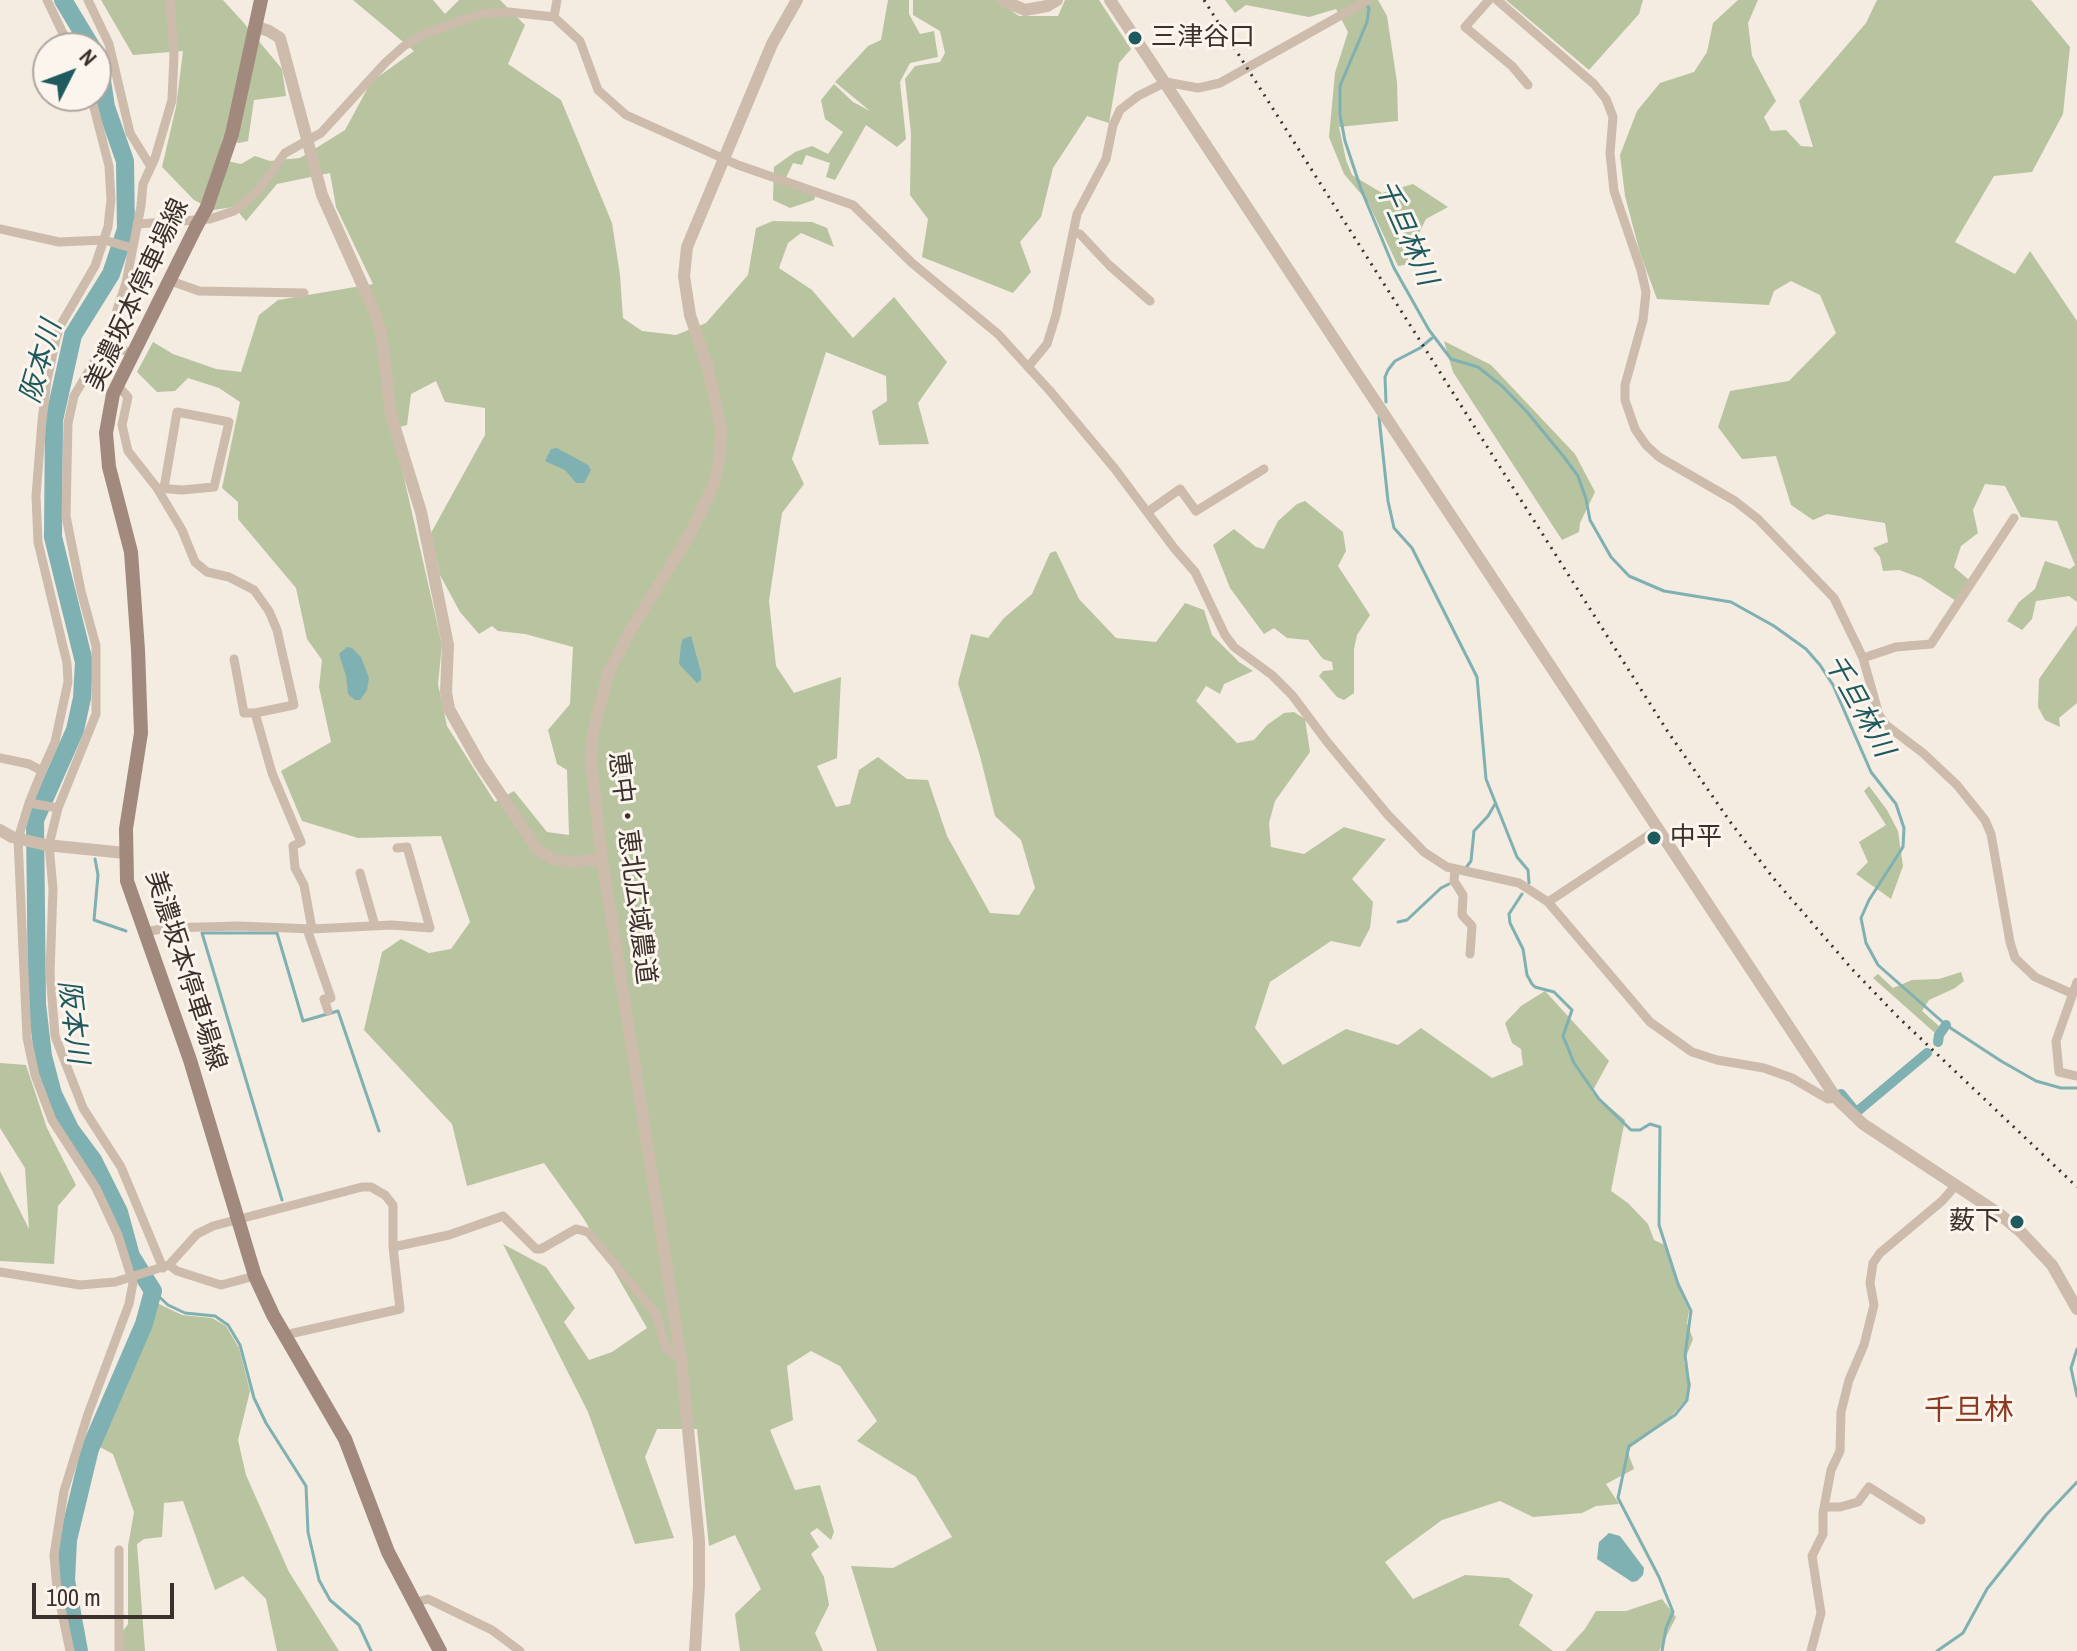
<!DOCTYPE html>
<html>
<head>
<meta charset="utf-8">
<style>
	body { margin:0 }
	#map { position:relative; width:2077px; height:1651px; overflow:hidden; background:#f4ebe1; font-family:"Archivo Narrow",sans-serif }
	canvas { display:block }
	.north { position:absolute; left:32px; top:32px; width:80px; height:80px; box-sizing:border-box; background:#fbf5ee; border:2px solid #aea6a0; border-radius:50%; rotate:48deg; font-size:22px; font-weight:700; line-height:32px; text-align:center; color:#3b302b }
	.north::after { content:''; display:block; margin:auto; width:28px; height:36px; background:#1f5a5e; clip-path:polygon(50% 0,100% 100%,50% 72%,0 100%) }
	.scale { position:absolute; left:32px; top:1583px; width:142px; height:36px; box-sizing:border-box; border:4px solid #3b302b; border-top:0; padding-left:10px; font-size:24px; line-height:28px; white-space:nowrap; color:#3b302b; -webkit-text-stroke:6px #fbf5ee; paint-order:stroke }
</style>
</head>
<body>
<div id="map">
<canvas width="2077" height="1651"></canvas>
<div class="north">N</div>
<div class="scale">100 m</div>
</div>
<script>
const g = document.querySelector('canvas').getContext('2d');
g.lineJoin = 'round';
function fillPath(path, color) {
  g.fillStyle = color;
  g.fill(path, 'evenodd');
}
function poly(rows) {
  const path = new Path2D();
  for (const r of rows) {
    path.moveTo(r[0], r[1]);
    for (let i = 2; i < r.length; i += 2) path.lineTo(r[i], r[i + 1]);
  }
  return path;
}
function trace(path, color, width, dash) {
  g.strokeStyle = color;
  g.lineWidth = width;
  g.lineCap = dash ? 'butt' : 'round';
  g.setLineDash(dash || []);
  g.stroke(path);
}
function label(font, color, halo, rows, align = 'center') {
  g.font = font + ' "Archivo Narrow","Noto Sans JP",sans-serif';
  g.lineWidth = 6;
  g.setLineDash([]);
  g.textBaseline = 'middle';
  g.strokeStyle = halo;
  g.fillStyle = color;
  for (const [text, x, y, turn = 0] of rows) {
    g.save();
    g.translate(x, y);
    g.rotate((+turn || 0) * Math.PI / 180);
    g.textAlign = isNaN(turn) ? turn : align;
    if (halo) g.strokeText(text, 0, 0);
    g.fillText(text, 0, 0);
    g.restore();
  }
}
const green = poly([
	[101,0,223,0,243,22,282,69,286,96,254,100,248,141,239,143,223,137,218,159,241,164,255,156,270,161,300,158,345,130,371,82,414,51,353,0,433,0,445,14,459,0,500,0,525,25,508,64,561,100,612,223,620,275,623,318,642,331,676,335,706,323,748,275,756,228,773,221,812,222,827,228,834,247,801,233,788,243,779,268,812,290,853,338,894,297,947,362,918,403,929,444,879,445,872,411,887,401,886,376,826,352,792,459,804,484,782,513,769,601,776,666,794,693,841,677,837,758,817,766,836,807,850,804,859,770,878,757,907,779,928,780,947,836,990,913,1019,915,1035,888,1021,840,995,816,980,756,958,683,971,634,988,638,1004,618,1032,594,1050,553,1056,551,1079,599,1116,638,1156,642,1185,603,1204,610,1212,635,1239,662,1253,671,1224,684,1220,694,1206,686,1196,701,1237,743,1254,740,1267,725,1284,713,1294,712,1305,719,1310,752,1275,801,1269,823,1271,847,1304,854,1344,827,1386,839,1352,879,1373,902,1370,928,1360,947,1331,941,1270,982,1255,1028,1283,1065,1346,1029,1398,1045,1421,1028,1492,1078,1523,1065,1521,1049,1512,1043,1505,1023,1521,1006,1545,991,1609,1061,1592,1092,1625,1120,1611,1191,1628,1203,1648,1224,1654,1240,1665,1245,1680,1291,1689,1311,1687,1323,1693,1339,1684,1362,1691,1384,1687,1398,1666,1422,1627,1450,1634,1469,1606,1484,1619,1504,1596,1506,1582,1513,1533,1517,1500,1501,1442,1520,1385,1562,1413,1599,1465,1575,1508,1578,1533,1595,1519,1625,1553,1651,877,1651,851,1566,893,1568,952,1537,916,1477,857,1441,877,1421,840,1366,811,1351,787,1366,793,1420,770,1430,795,1490,820,1485,834,1532,831,1540,817,1528,810,1533,819,1547,811,1554,824,1577,829,1605,815,1633,823,1651,740,1651,735,1614,761,1589,735,1535,709,1546,697,1429,657,1429,645,1457,674,1538,635,1544,588,1412,503,1244,546,1267,575,1308,564,1322,589,1360,612,1352,647,1328,584,1219,544,1163,467,1186,452,1124,364,1030,382,952,401,939,429,953,451,949,470,922,441,836,358,838,302,821,281,771,331,742,319,687,322,660,307,639,296,588,238,519,238,502,222,488,240,402,219,388,188,378,175,391,157,392,137,372,153,342,173,354,216,369,241,372,259,315,278,300,373,284,336,207,330,173,277,184,246,221,234,207,213,210,194,200,162,167,176,107,183,51,133,55],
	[436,381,445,402,485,408,485,435,431,533,440,575,460,612,479,634,492,626,498,631,525,634,573,647,570,704,548,730,557,764,567,770,569,835,547,832,514,791,495,802,447,726,438,684,442,645,393,429,407,425,411,394],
	[888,0,909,0,909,14,920,34,934,31,938,57,910,63,900,82,906,139,897,147,866,125,835,180,826,177,830,163,806,155,802,165,793,163,784,182,816,193,814,200,790,208,773,200,774,167,795,152,812,146,828,154,843,132,825,119,821,100,834,84,853,102,870,111,835,82,868,46,881,40],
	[913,0,996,0,1019,16,1058,16,1065,0,1099,0,1131,49,1119,63,1109,123,1087,116,1053,168,1041,217,1020,242,1031,272,1013,293,922,257,928,219,910,195,911,133,905,79,915,66,940,62,945,53,940,31,913,15],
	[1225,0,1378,0,1387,16,1397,82,1398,121,1339,127,1346,160,1352,175,1382,193,1413,184,1448,207,1426,219,1411,249,1410,264,1398,266,1368,202,1344,174,1329,137,1335,73,1348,32,1336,9,1309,17,1246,5,1235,13],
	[1506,0,1643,0,1639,14,1589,70],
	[1738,0,1758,0,1748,23,1752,56,1776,101,1764,117,1771,131,1786,130,1801,146,1813,147,1799,101,1866,23,1877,0,2031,0,2070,47,2063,114,2032,172,1994,176,1955,242,2015,274,2030,251,2077,321,2077,602,2069,596,2036,601,2032,619,2022,630,2007,621,2019,602,2035,589,2045,561,2070,569,2075,565,2057,521,2021,517,2005,486,1985,484,1973,510,1978,533,1961,546,1954,567,1969,580,1956,601,1921,578,1899,570,1883,571,1880,557,1873,548,1888,542,1885,523,1827,514,1813,520,1791,505,1776,456,1742,459,1718,427,1730,391,1789,381,1836,333,1820,295,1791,281,1774,291,1769,305,1657,299,1640,253,1625,196,1620,155,1637,111,1660,83,1694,72,1707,52,1713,23],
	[1444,341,1491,365,1575,454,1595,492,1580,523,1579,532,1562,540,1453,372],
	[1305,501,1343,532,1346,551,1338,566,1370,615,1357,635,1354,649,1354,693,1344,700,1337,697,1319,676,1323,671,1333,670,1332,662,1323,659,1308,640,1287,638,1274,628,1264,634,1230,588,1213,545,1234,529,1256,547,1264,549,1278,521,1297,504],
	[2077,625,2077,703,2059,718,2060,727,2045,720,2038,707,2039,679],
	[1869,786,1887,810,1898,831,1903,866,1891,899,1856,874,1868,862,1859,842,1886,825,1864,791],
	[1961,972,1964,981,1955,988,1929,1000,1922,1011,1939,1026,1935,1033,1873,978,1878,974,1893,988,1912,980,1939,979],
	[0,1063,26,1065,47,1128,76,1185,58,1206,54,1264,0,1261,0,1171,29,1229,25,1168,0,1128],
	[155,1302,182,1315,212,1318,226,1326,239,1348,250,1391,238,1440,246,1475,289,1572,339,1651,277,1651,266,1599,243,1576,215,1590,183,1501,164,1503,162,1537,144,1539,137,1544,145,1651,123,1651,121,1634,128,1624,128,1546,134,1512,113,1454,96,1445],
	[1662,1599,1676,1617,1659,1651,1565,1651,1585,1629,1596,1611,1626,1611]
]);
const water = poly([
	[557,448,588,465,591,470,584,483,576,483,565,470,545,461,551,449],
	[691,636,701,672,701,680,697,683,679,664,681,645,683,639],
	[347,647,352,648,361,657,369,678,367,690,360,700,355,700,348,694,346,676,339,654],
	[1609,1533,1620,1536,1644,1568,1643,1575,1637,1581,1632,1582,1597,1559,1599,1542]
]);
const stream = poly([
	[1365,3,1369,8,1367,22,1340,86,1340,115,1345,141,1361,189,1394,268,1429,330,1451,359,1478,367,1502,386,1527,412,1564,457,1578,476,1586,499,1590,520,1611,557,1629,576,1664,591,1731,602,1774,626,1806,649,1820,665,1833,685,1871,772,1896,804,1904,828,1903,847,1869,900,1861,918,1866,943,1878,965,1946,1025,2001,1061,2036,1081,2061,1088,2077,1088],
	[1386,402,1385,377,1388,370,1395,361,1420,348,1432,338],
	[1379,417,1388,501,1394,528,1412,548,1477,677,1486,779,1517,857,1528,870,1529,883],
	[95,859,98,875,94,920,126,931],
	[1465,869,1471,861,1474,831,1488,816,1495,804],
	[1522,894,1509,914,1510,923,1523,949,1527,975,1532,984,1535,987,1554,992,1572,1010,1563,1036,1574,1063,1599,1099,1631,1130,1640,1130,1650,1124,1660,1127,1659,1225,1678,1284,1691,1311,1685,1355,1689,1386,1687,1400,1675,1415,1629,1446,1618,1498,1659,1577,1673,1612,1666,1628,1662,1651],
	[1398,922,1407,920,1441,888,1449,884],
	[282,1200,202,933,277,933,303,1021,338,1011,379,1131],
	[153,1291,168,1305,185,1313,215,1316,228,1325,240,1345,254,1398,266,1423,306,1486,308,1532,319,1580,330,1600,359,1625,371,1651],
	[2077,1349,2071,1368,2077,1396],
	[1937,1651,1963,1633,1987,1589,2046,1515,2077,1482]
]);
const canal = poly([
	[1938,1042,1939,1035,1946,1025],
	[1841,1094,1855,1111,1859,1110,1927,1053]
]);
const river = poly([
	[63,0,92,48],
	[79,1651,66,1580,68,1540,90,1449,144,1324,153,1291,131,1256,119,1212,93,1160,70,1129,53,1094,43,1056,37,1004,35,820,75,730,82,698,84,662,53,537,54,420,73,335,111,274,126,229,125,161,106,107,99,61,96,55]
]);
const minor = poly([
	[47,0,70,48],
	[88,0,109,44,130,133,151,167],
	[1489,0,1465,27,1512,66,1528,85],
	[1497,0,1594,84,1606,99,1613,117,1610,153,1614,191,1641,270,1646,292,1643,320,1625,385,1625,400,1635,429,1646,445,1659,457,1735,501,1758,519,1834,598,1863,658,1879,715,1886,725,1923,753,1957,785,1985,820,1991,834,2010,942,2015,958,2035,977,2073,994],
	[554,17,557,0],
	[137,224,210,219,234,211,258,191,285,153,321,133,386,62,404,46,424,34,480,14,509,12,554,17,580,41,598,90,626,115,738,165,853,205,912,263,998,334,1050,391,1115,469,1174,548,1195,572,1225,635,1234,647,1272,675,1292,695,1328,743,1388,815,1424,852,1447,867,1519,883,1548,902,1650,1022,1692,1052,1717,1060,1764,1068,1792,1078,1828,1099,1836,1098],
	[0,229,59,242,104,240,132,248],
	[1073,232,1080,234,1109,265,1150,301],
	[168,280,199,291,304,293],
	[107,340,74,396,68,423,66,516,81,591,96,646,96,714,58,808,49,845,53,889,50,973,55,1036,83,1108,121,1167,163,1268],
	[132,355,107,340,126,283,141,206,143,184,155,158,172,100,174,55,170,0],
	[1028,367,1047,344,1056,315,1077,214,1106,159,1113,125,1120,110,1138,96,1166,82,1198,88,1220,83,1368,0],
	[118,386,128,397,122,425,128,451,157,488,182,530,195,562,207,572,229,577,254,590,269,611,277,630,294,705,255,713,272,773,301,842,293,846,295,868,304,885,312,929],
	[157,488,182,490,214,487,229,422,177,412,164,488],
	[1149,511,1180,489,1196,511,1264,469],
	[1863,658,1896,647,1931,644,2014,518],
	[234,659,244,713,255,713],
	[0,758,29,764,42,771,29,803,18,839,27,1038,35,1075,52,1120,96,1188,118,1235,133,1283,129,1304,88,1414,64,1491,54,1555,57,1589,70,1651],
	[42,771,55,742,68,682,67,663,38,542,36,496,42,421,47,380,56,339,60,326,95,266,108,227,111,199,109,166,91,96],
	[29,803,58,808],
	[1455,869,1454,881,1463,895,1462,915,1472,926,1470,954],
	[360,873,375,926],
	[1548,902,1658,829],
	[307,929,331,998,324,999,328,1011],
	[145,932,166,928,239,926,312,929,392,925,430,928,407,847,397,848],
	[2077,982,2056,1041,2059,1072,2077,1076],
	[393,1247,449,1235,503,1216,536,1249,541,1249,576,1229,588,1232,656,1314,666,1348,681,1358],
	[169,1265,177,1271,221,1285,255,1276],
	[0,1272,80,1285,115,1282,169,1265,197,1234,213,1226,362,1187,371,1187,385,1195,393,1205,393,1247,400,1309,285,1335],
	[1824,1507,1840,1507,1858,1502,1869,1487,1921,1520],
	[119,1550,119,1651],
	[414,1603,428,1599,492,1630,520,1651],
	[1811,1651,1821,1613,1812,1556,1823,1534,1823,1513,1831,1470,1840,1451,1841,1412,1849,1380,1864,1345,1874,1305,1870,1283,1873,1263,1880,1253,1942,1201,1956,1185]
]);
const tertiary = poly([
	[1002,0,1025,10,1047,6,1057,0],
	[1110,0,1836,1098,1863,1124,1998,1213,2020,1231,2052,1265,2077,1309],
	[257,27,269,31,280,38,322,195,375,313,381,333,391,415,421,512,448,645,446,692,449,709,480,764,538,850,554,859,568,862,602,859],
	[0,830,12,837,46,845,125,853],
	[695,1651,699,1585,699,1541,681,1358,602,859,591,762,593,732,608,674,630,631,689,536,714,484,720,456,721,428,708,368,690,315,684,276,687,247,772,44,797,0]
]);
const secondary = poly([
	[207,207,232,134,261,0],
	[196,227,113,394,106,433,109,467,131,552,138,650,141,733,126,829,127,881,190,1060,255,1276,273,1315,345,1439,388,1552,440,1651]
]);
const rail = poly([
	[1204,0,1668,732,1731,823,1774,879,1852,969,1897,1016,2077,1187]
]);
const secondaryBridge = poly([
	[196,227,207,207]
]);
const markers = [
	[1135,38,8,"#1f5a5e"],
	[1654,838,8,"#1f5a5e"],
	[2017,1222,8,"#1f5a5e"]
];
const poiNames = [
	["三津谷口",1151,38],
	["中平",1670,838],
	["薮下",2001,1222,"right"]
];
const streetNames = [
	["美濃坂本停車場線",138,295,-65],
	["恵中・恵北広域農道",631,868,83],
	["美濃坂本停車場線",185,971,72]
];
const waterNames = [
	["千旦林川",1405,233,66],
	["阪本川",42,362,-74],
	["千旦林川",1858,706,61],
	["阪本川",72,1022,83]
];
const quarterNames = [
	["千旦林",1969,1412]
];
fillPath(green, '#b8c4a0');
fillPath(water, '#7fb0b2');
trace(stream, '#7fb0b2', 3);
trace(canal, '#7fb0b2', 10);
trace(river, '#7fb0b2', 18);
trace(minor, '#cdbbac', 9);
trace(tertiary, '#cdbbac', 12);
trace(secondary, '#a18a7d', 14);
trace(rail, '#3b302b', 3, [2, 6]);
trace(secondaryBridge, '#a18a7d', 14);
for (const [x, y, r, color] of markers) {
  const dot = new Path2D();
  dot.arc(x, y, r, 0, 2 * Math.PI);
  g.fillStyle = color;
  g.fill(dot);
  trace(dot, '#fbf5ee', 3);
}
label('26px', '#3b302b', '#fbf5ee', poiNames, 'left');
label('26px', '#3b302b', '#fbf5ee', streetNames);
label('italic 28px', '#1f5a5e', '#fbf5ee', waterNames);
label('30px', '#8c3b22', '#fbf5ee', quarterNames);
</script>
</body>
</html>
